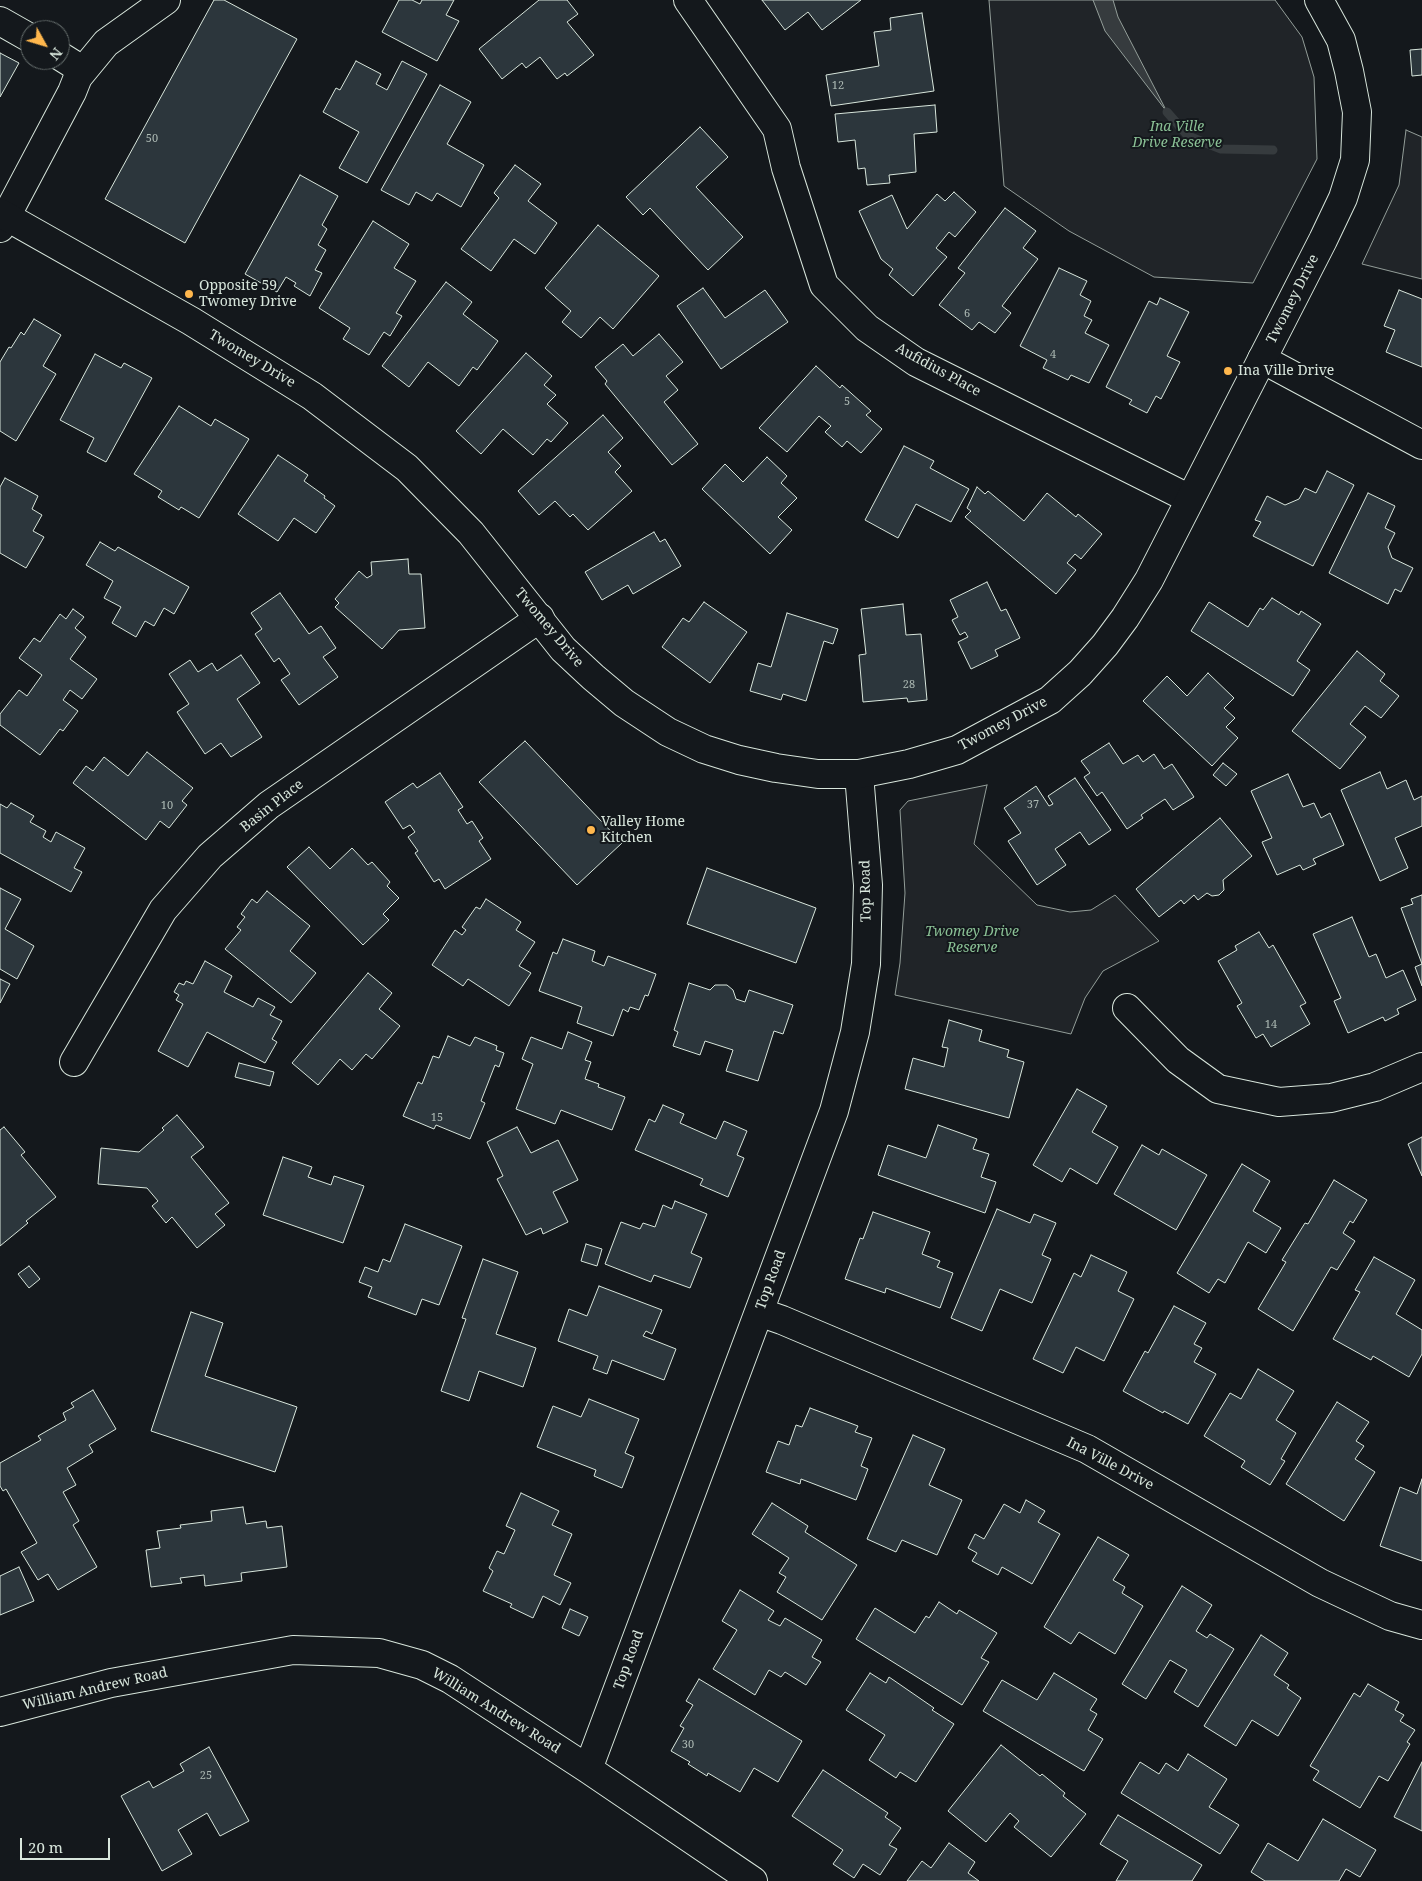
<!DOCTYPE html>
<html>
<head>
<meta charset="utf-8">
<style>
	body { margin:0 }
	#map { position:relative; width:1422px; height:1881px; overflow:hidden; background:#14181c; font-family:"Noto Serif",serif }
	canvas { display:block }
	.north { position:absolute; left:20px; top:20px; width:50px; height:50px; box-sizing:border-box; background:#14181c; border:1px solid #626a69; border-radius:50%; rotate:129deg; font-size:14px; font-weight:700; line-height:20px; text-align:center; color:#d8e6dc }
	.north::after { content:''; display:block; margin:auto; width:18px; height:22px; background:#ffb74d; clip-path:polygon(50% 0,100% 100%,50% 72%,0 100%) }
	.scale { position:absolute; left:20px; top:1838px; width:90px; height:22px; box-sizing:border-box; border:2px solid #d8e6dc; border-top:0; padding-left:6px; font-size:15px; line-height:18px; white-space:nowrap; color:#d8e6dc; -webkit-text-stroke:4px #14181c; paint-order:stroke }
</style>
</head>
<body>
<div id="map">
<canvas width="1422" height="1881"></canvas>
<div class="north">N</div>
<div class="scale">20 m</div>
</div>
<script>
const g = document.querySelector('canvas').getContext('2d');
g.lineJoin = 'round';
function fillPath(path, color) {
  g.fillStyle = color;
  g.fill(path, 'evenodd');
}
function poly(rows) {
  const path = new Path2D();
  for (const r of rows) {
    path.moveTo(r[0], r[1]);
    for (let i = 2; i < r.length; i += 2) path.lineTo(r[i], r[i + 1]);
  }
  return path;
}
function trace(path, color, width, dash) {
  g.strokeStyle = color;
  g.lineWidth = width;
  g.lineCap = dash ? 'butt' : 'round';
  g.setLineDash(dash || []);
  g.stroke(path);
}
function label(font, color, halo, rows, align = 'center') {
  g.font = font + ' "Noto Serif",serif';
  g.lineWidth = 4;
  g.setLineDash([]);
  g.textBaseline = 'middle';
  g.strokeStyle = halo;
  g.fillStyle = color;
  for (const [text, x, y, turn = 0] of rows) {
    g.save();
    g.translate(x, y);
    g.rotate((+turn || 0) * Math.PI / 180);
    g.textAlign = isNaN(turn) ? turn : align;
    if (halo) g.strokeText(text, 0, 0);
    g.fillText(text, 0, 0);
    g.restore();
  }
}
const green = poly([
	[989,0,1275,0,1302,37,1314,77,1317,159,1253,283,1154,277,1069,231,1004,186,989,0],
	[1406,130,1422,137,1422,279,1362,264,1399,185,1406,130],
	[987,785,974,844,1037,905,1070,912,1091,910,1115,895,1159,941,1103,971,1085,998,1071,1034,895,995,900,963,905,893,900,810,908,801,987,785]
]);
const water = poly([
	[1093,0,1113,0,1118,17,1167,112,1105,31,1093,0]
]);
const stream = poly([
	[1167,112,1188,136,1221,149,1273,150]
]);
const building = poly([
	[214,0,224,0,297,39,185,243,105,199,214,0],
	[399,0,412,0,420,4,422,0,454,0,446,15,459,21,437,61,382,32,399,0],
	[539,0,567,0,578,14,567,22,594,55,567,76,565,73,557,79,540,57,526,68,522,63,502,79,479,49,539,0],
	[762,0,861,0,822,30,808,12,785,30,762,0],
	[922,13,934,91,831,106,826,75,879,66,874,32,891,30,890,18,922,13],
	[1422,49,1422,75,1412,76,1410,50,1422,49],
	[0,53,19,63,0,97,0,53],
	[356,61,381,74,376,84,387,90,402,61,427,74,367,183,339,168,359,132,323,112,336,88,340,90,356,61],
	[440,85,471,102,447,144,484,165,461,207,437,193,432,201,416,192,409,205,381,190,440,85],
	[935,105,937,132,914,134,916,172,889,175,890,183,867,185,865,168,858,169,855,140,838,142,835,114,935,105],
	[700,127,728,157,696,187,743,237,708,270,650,208,643,215,626,197,700,127],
	[515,165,541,184,528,201,557,223,535,254,514,239,491,271,461,249,499,198,494,193,515,165],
	[300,175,338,196,322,225,327,229,318,245,326,250,315,270,322,273,310,296,294,286,296,283,286,277,277,292,245,274,300,175],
	[954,192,976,212,955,237,949,232,936,248,947,257,913,296,889,275,893,269,881,259,859,211,892,195,907,229,937,194,945,201,954,192],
	[1005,208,1036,231,1023,248,1038,259,1002,306,1011,313,995,333,979,322,972,330,939,305,965,273,958,268,1005,208],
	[373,221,409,244,394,268,416,281,396,313,402,316,390,336,384,332,369,355,343,339,350,328,319,308,373,221],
	[598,225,659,276,613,329,600,317,581,338,562,322,571,311,545,288,598,225],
	[1059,268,1087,281,1080,295,1091,301,1084,316,1092,320,1085,333,1109,345,1089,383,1071,375,1068,380,1043,368,1047,360,1020,346,1059,268],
	[446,282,472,302,463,314,498,341,477,370,473,367,459,386,428,362,409,387,382,366,446,282],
	[703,288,725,318,765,290,788,322,721,369,677,306,703,288],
	[1399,290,1422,299,1422,367,1386,352,1395,330,1384,326,1399,290],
	[1160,298,1189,312,1167,356,1180,362,1161,399,1156,396,1147,413,1129,404,1132,400,1106,387,1149,301,1157,305,1160,298],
	[34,319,61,335,43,366,56,374,16,441,0,431,0,362,9,347,11,348,21,332,24,335,34,319],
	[659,334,683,362,666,376,678,390,664,402,698,444,672,465,605,384,607,381,595,367,623,344,633,356,659,334],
	[526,353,552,376,544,385,556,395,547,404,568,423,551,442,547,439,533,455,503,429,481,454,456,431,526,353],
	[95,354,121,368,124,363,152,378,106,462,87,452,94,438,60,420,95,354],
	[816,366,840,388,842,385,871,411,866,415,882,429,861,453,847,441,842,447,825,432,831,426,819,416,787,452,759,428,816,366],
	[179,406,211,426,215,419,249,439,199,518,181,507,179,510,158,497,162,491,134,474,179,406],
	[603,415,623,438,608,452,621,466,615,472,632,491,588,530,573,514,570,517,555,501,539,515,518,491,603,415],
	[904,446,934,461,930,468,969,489,951,522,916,504,898,538,865,520,904,446],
	[278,455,308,475,304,481,325,496,324,498,335,506,316,533,294,518,278,541,238,514,278,455],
	[767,457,787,476,781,483,797,498,778,517,792,530,770,554,702,489,725,464,743,482,767,457],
	[1327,471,1354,485,1313,566,1253,536,1261,522,1255,520,1267,496,1285,505,1299,499,1305,488,1316,493,1327,471],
	[5,478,38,496,32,509,42,515,33,531,44,537,26,568,0,553,0,487,5,478],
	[977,487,985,494,988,491,1024,521,1047,493,1076,517,1078,514,1102,534,1081,559,1075,554,1067,563,1076,570,1056,594,965,517,971,511,967,508,977,487],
	[1368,493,1395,506,1385,528,1395,533,1388,547,1392,558,1413,568,1401,592,1395,589,1388,604,1329,573,1368,493],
	[654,532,660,542,665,539,681,566,633,594,628,585,602,600,585,572,654,532],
	[100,542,115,551,118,547,189,587,174,614,164,608,154,626,145,621,136,637,112,623,121,607,104,598,113,581,86,565,100,542],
	[408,559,409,574,421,574,425,628,399,630,382,649,335,607,339,603,335,599,359,571,367,578,372,575,371,562,408,559],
	[987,582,1001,611,1006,609,1020,638,995,650,998,656,971,669,958,642,968,637,965,632,960,635,952,620,958,617,950,600,987,582],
	[280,593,309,634,321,626,336,648,323,657,338,677,299,705,281,680,290,674,279,658,274,662,255,634,262,629,251,613,280,593],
	[1272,598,1299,615,1301,611,1321,624,1297,661,1310,670,1293,696,1191,631,1209,602,1248,627,1260,608,1263,610,1272,598],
	[704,602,747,632,710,683,662,647,683,618,689,622,704,602],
	[903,604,906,635,921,634,927,700,908,702,907,698,863,702,859,655,866,654,861,609,903,604],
	[73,609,84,617,75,628,86,637,70,659,97,679,82,699,70,690,63,700,78,711,63,731,60,729,40,755,0,725,0,714,19,690,27,696,42,675,19,658,34,638,40,642,60,614,66,619,73,609],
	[787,613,838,629,833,644,824,641,806,701,783,694,781,700,750,691,758,663,771,667,787,613],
	[1357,651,1385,674,1380,681,1399,696,1381,718,1365,706,1350,724,1366,737,1340,769,1292,731,1357,651],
	[241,655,260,683,237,699,262,737,231,757,221,743,205,754,177,712,189,704,169,674,190,660,198,672,212,663,217,671,241,655],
	[1208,673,1234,698,1224,708,1235,718,1226,727,1238,738,1212,766,1143,701,1167,676,1187,696,1208,673],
	[525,741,622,843,577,885,479,782,525,741],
	[1109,743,1123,764,1138,755,1143,762,1154,754,1164,769,1172,764,1194,797,1173,810,1165,799,1141,815,1143,818,1127,829,1102,792,1097,796,1084,777,1090,773,1081,761,1109,743],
	[147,752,193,788,182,801,187,805,169,828,160,821,146,840,73,783,86,766,93,771,104,757,128,776,147,752],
	[1223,763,1237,774,1226,786,1213,775,1223,763],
	[1380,772,1387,789,1406,780,1414,800,1422,796,1422,826,1395,838,1408,868,1380,881,1341,790,1380,772],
	[440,773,463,807,458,810,467,824,472,821,483,838,479,841,491,859,445,889,439,879,434,882,415,853,418,851,408,837,415,832,410,825,403,829,385,802,413,783,417,788,440,773],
	[1288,774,1303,807,1314,803,1321,818,1330,813,1344,845,1313,859,1316,864,1303,870,1300,865,1277,875,1262,842,1272,838,1251,791,1288,774],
	[1075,778,1111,830,1089,845,1080,832,1055,849,1066,865,1037,885,1008,841,1021,833,1004,808,1036,786,1049,806,1053,804,1048,796,1075,778],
	[11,803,34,816,30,822,46,831,43,837,51,842,56,832,85,848,74,868,82,872,71,892,0,853,0,804,7,808,11,803],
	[1220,818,1252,856,1223,880,1224,890,1219,895,1212,896,1207,893,1198,900,1194,895,1184,904,1181,900,1159,917,1136,889,1220,818],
	[309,847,330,869,352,848,368,865,372,862,390,882,387,886,399,898,383,914,389,920,363,945,287,867,309,847],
	[707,868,816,908,796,963,687,924,707,868],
	[0,888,21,899,5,929,34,946,17,979,0,969,0,888],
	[267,891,310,926,290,951,316,973,291,1003,225,949,241,930,237,927,245,917,241,914,252,899,257,903,267,891],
	[1422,895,1422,986,1415,967,1422,964,1401,908,1413,904,1411,899,1422,895],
	[486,899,521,922,516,930,535,942,519,966,531,973,509,1006,468,979,463,986,432,965,455,930,462,935,466,930,462,927,476,907,480,909,486,899],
	[1352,917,1369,957,1376,954,1386,978,1403,970,1416,1000,1397,1009,1399,1014,1385,1021,1383,1017,1348,1033,1334,1001,1341,998,1313,934,1352,917],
	[1259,932,1269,948,1273,945,1306,1003,1300,1006,1310,1024,1271,1047,1263,1034,1256,1038,1237,1006,1242,1003,1218,961,1237,950,1235,946,1259,932],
	[563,939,595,951,592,961,604,966,608,956,656,974,648,996,645,995,639,1010,630,1007,628,1012,623,1009,613,1036,577,1023,582,1007,539,991,553,952,557,954,563,939],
	[205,961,232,976,224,992,253,1007,258,998,275,1007,270,1015,282,1021,272,1039,277,1042,265,1063,207,1032,188,1067,158,1051,183,1004,176,1000,179,995,174,992,179,983,184,985,186,981,193,984,205,961],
	[368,973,392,993,379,1009,400,1026,372,1059,366,1054,352,1070,340,1059,318,1085,292,1063,368,973],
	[0,979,10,984,0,1003,0,979],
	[689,983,710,990,715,985,727,985,733,990,736,999,745,1002,749,990,793,1005,783,1034,774,1031,758,1081,726,1071,733,1050,705,1041,700,1055,673,1046,678,1032,674,1030,689,983],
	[949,1020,982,1030,979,1041,1009,1050,1007,1057,1024,1062,1009,1118,905,1089,913,1058,944,1067,948,1048,942,1047,949,1020],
	[568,1032,592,1042,585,1060,591,1062,585,1079,599,1084,598,1087,625,1097,612,1130,561,1110,555,1124,516,1109,533,1064,522,1059,531,1037,562,1049,568,1032],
	[448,1036,470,1046,475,1037,497,1046,496,1050,504,1053,499,1067,495,1065,481,1101,485,1103,470,1139,436,1125,434,1129,403,1116,418,1082,422,1084,433,1056,439,1058,448,1036],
	[239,1063,274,1072,270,1086,235,1077,239,1063],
	[1077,1089,1107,1106,1092,1132,1118,1147,1097,1184,1070,1168,1062,1182,1033,1165,1077,1089],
	[663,1105,684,1114,680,1123,716,1139,724,1121,747,1131,737,1155,744,1158,728,1197,700,1185,703,1179,635,1150,649,1119,655,1122,663,1105],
	[177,1115,204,1147,191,1157,229,1203,215,1214,225,1225,197,1248,172,1217,166,1223,152,1206,158,1201,147,1188,98,1184,101,1148,139,1152,164,1130,162,1128,177,1115],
	[938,1125,977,1139,973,1149,989,1154,981,1177,996,1182,985,1213,878,1175,888,1145,926,1158,938,1125],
	[4,1127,25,1152,21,1155,56,1197,26,1221,28,1223,0,1246,0,1130,4,1127],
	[517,1127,531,1153,558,1140,578,1180,553,1192,568,1222,543,1234,541,1228,526,1235,497,1179,503,1176,487,1142,517,1127],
	[1422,1137,1422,1176,1408,1144,1422,1137],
	[1142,1145,1159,1155,1162,1149,1207,1175,1176,1230,1114,1194,1142,1145],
	[283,1157,312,1167,308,1177,331,1185,334,1176,364,1186,343,1243,263,1215,283,1157],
	[1242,1164,1270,1181,1253,1211,1281,1228,1266,1253,1248,1242,1225,1283,1218,1279,1209,1293,1177,1273,1242,1164],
	[1334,1180,1367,1200,1353,1223,1350,1221,1343,1233,1355,1241,1337,1270,1331,1267,1293,1331,1258,1309,1286,1262,1282,1260,1305,1223,1308,1224,1334,1180],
	[675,1201,707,1214,691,1253,702,1258,690,1288,654,1275,651,1282,605,1264,621,1222,640,1229,643,1223,655,1227,663,1205,672,1209,675,1201],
	[997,1209,1030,1223,1034,1214,1056,1223,1042,1255,1051,1259,1032,1303,1000,1289,982,1331,951,1318,997,1209],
	[873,1212,930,1232,922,1254,940,1261,937,1267,953,1273,940,1308,886,1288,885,1293,845,1279,860,1238,863,1239,873,1212],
	[405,1224,462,1246,439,1305,422,1299,416,1315,368,1297,372,1287,359,1282,365,1267,378,1272,383,1259,390,1262,405,1224],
	[586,1244,602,1249,597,1266,581,1261,586,1244],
	[1091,1255,1127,1272,1118,1291,1134,1299,1104,1361,1076,1347,1063,1373,1033,1359,1074,1273,1081,1277,1091,1255],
	[1374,1257,1415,1280,1396,1314,1422,1330,1422,1354,1409,1377,1373,1356,1371,1360,1333,1339,1360,1292,1355,1290,1374,1257],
	[483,1259,518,1272,496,1334,536,1348,523,1387,479,1371,469,1401,441,1391,466,1319,462,1318,483,1259],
	[29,1266,40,1279,29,1288,18,1274,29,1266],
	[599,1286,662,1310,652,1334,646,1331,643,1336,676,1349,664,1380,612,1360,607,1374,593,1369,598,1356,558,1341,569,1309,587,1316,599,1286],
	[1174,1306,1206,1323,1194,1344,1202,1348,1194,1362,1216,1374,1188,1424,1164,1411,1163,1413,1123,1391,1145,1351,1148,1353,1174,1306],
	[191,1312,223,1323,205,1376,297,1407,275,1472,151,1431,191,1312],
	[1258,1369,1294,1391,1276,1420,1296,1433,1281,1459,1285,1461,1270,1485,1241,1467,1245,1461,1204,1436,1230,1393,1241,1399,1258,1369],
	[93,1390,116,1429,89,1445,93,1452,67,1468,76,1485,63,1492,79,1521,73,1525,97,1567,58,1590,48,1574,38,1580,21,1552,37,1543,6,1489,3,1491,0,1486,0,1463,41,1440,38,1436,66,1420,63,1413,74,1407,71,1403,93,1390],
	[589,1399,639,1419,625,1453,634,1457,622,1488,594,1476,596,1470,537,1447,553,1406,581,1417,589,1399],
	[1337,1402,1369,1422,1356,1441,1364,1446,1355,1459,1375,1472,1344,1521,1286,1484,1337,1402],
	[810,1408,858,1426,855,1432,872,1438,861,1466,868,1469,856,1500,801,1479,800,1484,766,1472,778,1441,789,1445,796,1425,802,1427,810,1408],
	[913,1435,945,1449,929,1485,962,1500,937,1555,902,1540,896,1552,867,1539,913,1435],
	[1422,1479,1422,1561,1380,1546,1400,1487,1417,1494,1422,1479],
	[521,1493,559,1511,552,1525,572,1534,554,1575,571,1583,560,1605,543,1596,533,1618,510,1607,512,1604,483,1591,493,1571,489,1568,497,1551,504,1554,515,1530,506,1526,521,1493],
	[1026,1500,1045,1511,1038,1522,1060,1534,1032,1584,1002,1567,998,1575,972,1561,977,1553,968,1548,975,1534,984,1539,1004,1504,1020,1513,1026,1500],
	[772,1503,808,1526,805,1532,857,1565,822,1620,777,1592,786,1577,779,1573,789,1558,752,1534,772,1503],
	[243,1507,246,1524,266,1521,267,1528,282,1526,287,1567,241,1573,242,1581,205,1586,204,1575,180,1578,182,1583,151,1587,146,1550,160,1548,157,1531,181,1528,180,1525,212,1521,211,1511,243,1507],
	[1098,1537,1129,1555,1113,1580,1125,1587,1122,1593,1143,1606,1115,1654,1079,1632,1071,1644,1044,1627,1098,1537],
	[19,1567,34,1601,0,1615,0,1576,19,1567],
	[1182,1586,1212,1605,1196,1631,1207,1638,1210,1634,1234,1649,1198,1707,1174,1692,1187,1670,1170,1660,1146,1699,1122,1684,1182,1586],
	[740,1590,774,1611,768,1620,780,1626,785,1618,822,1640,812,1657,821,1662,806,1685,785,1672,781,1677,769,1670,755,1695,713,1669,737,1630,722,1621,740,1590],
	[939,1602,957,1614,959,1610,997,1633,981,1658,989,1662,962,1705,856,1639,875,1608,915,1633,926,1616,929,1618,939,1602],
	[570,1609,588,1617,579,1636,562,1628,570,1609],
	[1261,1635,1288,1653,1274,1675,1289,1685,1287,1688,1301,1698,1278,1736,1252,1720,1236,1746,1204,1726,1261,1635],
	[870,1673,886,1683,889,1677,934,1708,932,1710,954,1724,916,1782,900,1772,896,1778,869,1760,885,1735,846,1710,870,1673],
	[1054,1673,1097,1699,1090,1710,1097,1714,1088,1730,1103,1739,1084,1771,983,1711,1002,1680,1037,1700,1054,1673],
	[699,1679,802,1741,778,1782,754,1768,740,1792,708,1773,707,1776,688,1764,690,1762,671,1751,684,1728,680,1726,693,1705,686,1701,699,1679],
	[1368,1684,1399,1702,1395,1710,1404,1715,1400,1721,1415,1730,1407,1742,1410,1744,1388,1781,1379,1776,1360,1808,1313,1780,1319,1771,1310,1766,1354,1693,1360,1697,1368,1684],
	[1001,1745,1040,1776,1042,1774,1065,1793,1063,1796,1086,1814,1051,1857,1014,1827,1019,1821,1010,1813,986,1842,948,1811,1001,1745],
	[209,1747,249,1821,220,1836,207,1813,178,1830,192,1854,162,1871,121,1796,149,1781,153,1788,184,1771,180,1764,209,1747],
	[1188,1754,1227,1779,1209,1807,1239,1825,1220,1854,1121,1793,1140,1762,1159,1774,1166,1763,1178,1771,1188,1754],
	[1422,1762,1422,1831,1394,1817,1422,1762],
	[823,1770,888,1813,885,1817,901,1828,889,1845,897,1849,880,1875,863,1864,854,1878,833,1864,843,1850,792,1816,823,1770],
	[1118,1815,1202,1865,1192,1881,1116,1881,1128,1861,1100,1844,1118,1815],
	[1323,1819,1376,1850,1360,1877,1346,1869,1339,1881,1265,1881,1251,1872,1268,1843,1298,1861,1323,1819],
	[949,1843,975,1862,968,1873,979,1881,907,1881,922,1861,931,1868,949,1843]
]);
const minor = poly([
	[688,0,777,129,786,168,824,285,867,328,916,362,1190,499],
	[0,21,30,38],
	[78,77,106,43,166,0],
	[0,228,72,92,78,77,76,66,60,56],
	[1262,359,1422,445],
	[1127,1008,1178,1060,1218,1089,1279,1102,1331,1098,1375,1087,1422,1067],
	[74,1062,163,910,210,856,269,805,540,618],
	[759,1312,782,1320,1087,1449,1320,1583,1390,1616,1422,1625],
	[0,1712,111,1683,293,1650,379,1653,422,1665,450,1679,588,1769,753,1881],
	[588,1769,834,1111,855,1032,866,964,868,885,859,774]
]);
const tertiary = poly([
	[0,213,191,321,312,396,407,468,471,533,563,649,593,677,624,703,668,732,704,749,739,760,776,768,818,774,859,774,909,764,957,750,1050,700,1080,673,1105,645,1125,618,1149,580,1323,240,1343,198,1355,160,1357,112,1349,71,1341,40,1319,0]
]);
const markers = [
	[189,294,5,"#ffb74d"],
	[1228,371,5,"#ffb74d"],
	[591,830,5,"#ffb74d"]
];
const numberNames = [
	["12",838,86],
	["50",152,139],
	["6",967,314],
	["4",1053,355],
	["5",847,402],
	["28",909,685],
	["37",1033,805],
	["10",167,806],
	["14",1271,1025],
	["15",437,1118],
	["30",688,1745],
	["25",206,1776]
];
const parkNames = [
	["Ina Ville",1177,127],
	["Drive Reserve",1177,143],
	["Twomey Drive",972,932],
	["Reserve",972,948]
];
const poiNames = [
	["Opposite 59",199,286],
	["Twomey Drive",199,302],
	["Ina Ville Drive",1238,371],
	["Valley Home",601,822],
	["Kitchen",601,838]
];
const streetNames = [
	["Twomey Drive",1293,299,-63],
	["Twomey Drive",252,359,31],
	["Aufidius Place",938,370,29],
	["Twomey Drive",549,628,50],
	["Twomey Drive",1003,724,-28],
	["Basin Place",272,806,-38],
	["Top Road",866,891,-91],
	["Top Road",771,1280,-70],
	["Ina Ville Drive",1110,1464,28],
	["Top Road",629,1660,-70],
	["William Andrew Road",95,1689,-13],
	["William Andrew Road",496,1711,32]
];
fillPath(green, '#202428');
trace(green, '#939e99', 1);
fillPath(water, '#363b3e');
trace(water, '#939e99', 1);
trace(stream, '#363b3e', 9);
fillPath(building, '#2c363c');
trace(building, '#d8e6dc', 1);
trace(minor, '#d8e6dc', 30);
trace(tertiary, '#d8e6dc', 30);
trace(minor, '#14181c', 28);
trace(tertiary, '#14181c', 28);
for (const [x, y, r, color] of markers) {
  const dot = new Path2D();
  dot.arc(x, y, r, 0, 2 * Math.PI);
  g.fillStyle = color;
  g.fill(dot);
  trace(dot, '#14181c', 2);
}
label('11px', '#adbab4', null, numberNames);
label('italic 14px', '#8ac095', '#14181c', parkNames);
label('14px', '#d8e6dc', '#14181c', poiNames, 'left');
label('14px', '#d8e6dc', '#14181c', streetNames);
</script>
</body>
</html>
